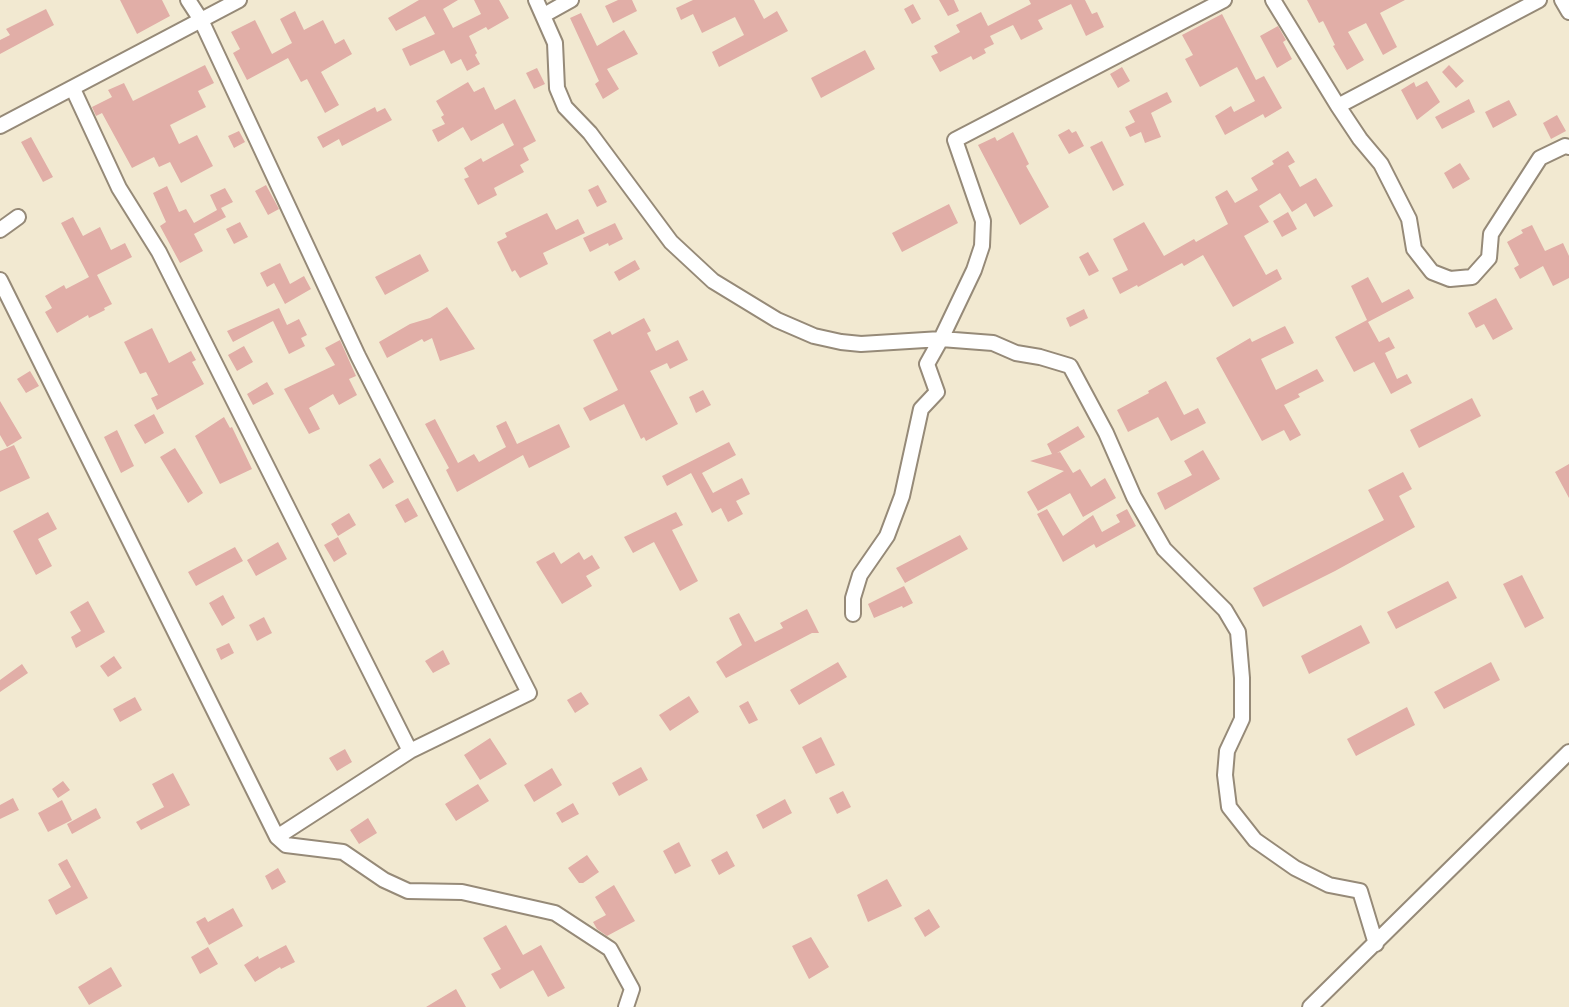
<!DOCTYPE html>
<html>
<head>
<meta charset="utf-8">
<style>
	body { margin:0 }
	canvas { display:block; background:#f2e9d1 }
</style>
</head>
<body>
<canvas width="1569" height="1007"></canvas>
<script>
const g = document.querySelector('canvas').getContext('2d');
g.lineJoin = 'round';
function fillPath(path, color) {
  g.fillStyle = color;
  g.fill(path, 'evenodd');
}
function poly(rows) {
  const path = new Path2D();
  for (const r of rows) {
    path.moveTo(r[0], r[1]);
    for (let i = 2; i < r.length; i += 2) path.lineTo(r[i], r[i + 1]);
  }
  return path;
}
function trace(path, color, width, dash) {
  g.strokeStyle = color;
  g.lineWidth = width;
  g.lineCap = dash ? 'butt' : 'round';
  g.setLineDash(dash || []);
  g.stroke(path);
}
const building = poly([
	[120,0,162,0,170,16,137,34],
	[419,0,458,0,443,9,453,28,481,14,474,0,499,0,509,18,488,30,486,27,469,36,477,53,475,55,480,64,467,71,461,59,451,64,444,50,410,66,402,49,435,34,425,16,396,31,388,18],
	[618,0,632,0,637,11,613,23,605,6],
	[693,0,754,0,764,19,777,11,788,31,719,67,712,52,744,35,735,17,702,33,693,14,681,20,676,8],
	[939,0,954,0,959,11,948,16],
	[1029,0,1085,0,1092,14,1097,12,1104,27,1086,36,1071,4,1038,20,1043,29,1021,40,1013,25,990,36,994,44,984,49,986,53,973,60,971,56,940,72,931,56,938,53,934,46,960,32,956,25,981,12,988,26,1031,4],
	[1307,0,1405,0,1380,13,1397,47,1383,55,1366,23,1348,32,1364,60,1347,70,1333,46,1335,45,1323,21,1319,23],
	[913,4,921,19,912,24,904,9],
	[46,9,54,25,0,54,0,40,10,35,6,29],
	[295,11,304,30,323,20,335,44,344,39,352,54,321,72,339,105,325,113,307,79,301,82,288,58,247,80,233,53,240,49,231,32,255,20,272,54,292,43,280,19],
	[581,13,597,46,624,30,638,54,607,69,619,89,603,99,595,84,599,81,570,18],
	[1222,14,1256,80,1264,76,1282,108,1265,118,1263,114,1225,135,1215,116,1231,106,1234,112,1255,101,1237,67,1200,87,1185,59,1193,55,1182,35],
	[1278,26,1286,40,1283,42,1292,59,1277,68,1260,36],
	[865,50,875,69,821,98,811,78],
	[205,65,214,83,198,91,206,107,170,125,179,144,197,135,213,166,181,183,170,162,159,167,154,157,132,168,102,113,96,116,92,107,112,97,108,90,124,83,133,101],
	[1449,65,1464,81,1456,88,1442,72],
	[1122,67,1130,81,1118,88,1110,74],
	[537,68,545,84,534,89,526,73],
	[1427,81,1440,102,1417,120,1401,90,1414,82,1416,87],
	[468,82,474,92,484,87,495,110,515,99,536,141,523,148,529,160,520,165,524,172,494,188,497,195,478,205,464,179,469,177,464,168,481,158,483,162,514,145,503,123,471,141,463,127,438,142,432,130,445,124,441,117,444,115,436,101],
	[1167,92,1172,102,1151,113,1161,137,1145,143,1141,132,1130,137,1125,127,1135,122,1129,111],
	[1469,99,1475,112,1442,129,1435,117],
	[1509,100,1517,115,1493,128,1485,112],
	[375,107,377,112,385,108,392,120,342,146,339,139,323,148,317,137],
	[1557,115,1566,131,1551,139,1543,123],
	[1069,129,1072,133,1076,131,1084,146,1069,154,1058,135],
	[239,131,245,142,234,148,228,136],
	[1013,132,1029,164,1026,166,1049,207,1020,225,978,145,995,137,997,141],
	[31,137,53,177,43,182,21,142],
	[1102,141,1124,185,1113,191,1090,147],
	[1288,151,1295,162,1288,166,1300,187,1316,178,1333,206,1314,217,1306,203,1292,212,1280,193,1259,206,1269,222,1244,236,1266,275,1277,269,1282,279,1233,307,1203,255,1184,266,1182,263,1138,287,1137,285,1120,294,1112,278,1128,270,1113,239,1144,222,1164,256,1194,239,1196,242,1228,224,1215,197,1227,190,1235,203,1258,190,1251,178,1274,164,1272,161],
	[1460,163,1470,179,1453,189,1444,173],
	[266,185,279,209,268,215,255,191],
	[598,185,607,202,597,207,588,190],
	[167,186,179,212,186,209,194,223,217,210,210,195,225,188,233,202,221,208,226,217,194,234,203,251,180,263,160,226,166,222,153,193],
	[949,204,958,223,902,252,892,233],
	[1288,212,1297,229,1282,237,1273,221],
	[547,213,556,230,578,219,585,233,543,253,548,264,520,278,515,270,512,272,497,242,507,237,505,233],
	[73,217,83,236,100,227,111,250,125,243,132,257,97,275,112,304,104,308,105,310,89,318,88,315,57,333,45,312,52,308,45,296,64,285,66,289,89,277,61,223],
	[240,222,248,237,234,244,226,229],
	[615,223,623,239,609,246,608,243,590,252,583,238],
	[1532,225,1545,251,1563,243,1569,256,1569,278,1553,286,1543,266,1520,279,1514,268,1519,265,1507,242,1523,233,1521,230],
	[1088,252,1099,271,1089,276,1079,257],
	[420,254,429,271,385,295,375,277],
	[635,260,640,269,619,281,614,272],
	[280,263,290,284,304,276,311,289,285,304,274,283,267,287,260,273],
	[1368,277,1382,303,1409,289,1414,298,1368,322,1379,342,1389,337,1395,348,1385,353,1397,379,1407,374,1412,383,1391,394,1374,362,1354,372,1335,337,1367,320,1351,286],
	[1496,298,1513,329,1493,340,1484,324,1476,328,1468,313],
	[447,307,475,349,440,361,432,338,424,342,422,339,387,358,379,342,410,324,430,318],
	[279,308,287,325,299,319,307,335,301,338,305,346,289,354,273,321,233,342,227,331],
	[1084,309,1088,318,1070,327,1066,318],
	[644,318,651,331,647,333,656,351,678,340,688,360,670,369,667,363,650,371,678,424,646,441,644,437,641,439,624,404,590,421,583,408,618,390,593,340,610,331,612,335],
	[1285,326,1294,343,1261,359,1276,390,1317,369,1324,381,1298,394,1300,397,1284,405,1301,435,1290,441,1284,430,1262,441,1216,358,1250,338,1252,342],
	[152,328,169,363,191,351,196,360,192,362,204,384,157,410,151,398,158,395,146,372,140,374,124,342],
	[340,340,356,376,349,379,357,395,339,405,333,394,309,408,320,429,309,434,284,389,335,365,325,348],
	[244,346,253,362,237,371,228,355],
	[30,371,39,386,26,393,17,379],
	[1166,381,1184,415,1198,408,1206,423,1171,441,1158,417,1128,432,1117,410,1149,393,1148,391],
	[267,382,274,394,253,405,247,394],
	[703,390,711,405,696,413,689,397],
	[1472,398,1481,416,1419,448,1410,430],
	[0,401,22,438,7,447,0,435],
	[154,414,164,433,145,444,134,425],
	[224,417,230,428,232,427,252,469,220,484,195,436],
	[435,419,458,463,474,454,479,462,506,447,496,426,506,421,517,444,559,424,570,447,529,468,523,455,457,492,446,470,449,468,425,424],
	[1078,426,1085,437,1057,453,1060,452,1073,473,1080,469,1091,487,1105,478,1116,498,1083,517,1070,493,1038,511,1027,492,1064,471,1030,461,1052,454,1047,444],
	[117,430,134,466,121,473,104,437],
	[729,442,736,455,702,473,713,493,742,478,750,494,736,501,743,514,728,522,721,508,712,513,691,473,667,486,662,476],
	[14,445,30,478,0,492,0,451],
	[175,448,203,493,188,503,160,457],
	[1203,450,1220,479,1165,510,1157,493,1192,475,1184,461],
	[380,458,394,482,383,489,369,465],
	[1569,464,1569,498,1555,472],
	[1403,472,1412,489,1399,496,1415,527,1335,571,1263,607,1253,588,1384,520,1368,490],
	[408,498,418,516,405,523,395,505],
	[1047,509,1063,536,1093,515,1102,532,1120,522,1116,515,1127,509,1136,526,1096,548,1094,544,1063,562,1037,514],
	[48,512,57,529,38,539,52,566,36,575,13,531],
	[676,512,683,525,672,530,698,581,680,591,654,542,633,553,624,537],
	[349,513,356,525,338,536,331,524],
	[960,535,968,549,905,583,896,568],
	[338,537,347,554,334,562,324,545],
	[278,542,287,559,256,576,247,560],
	[235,547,243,561,196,586,188,572],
	[554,552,561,564,579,552,584,560,592,555,600,568,586,576,592,586,562,604,536,562],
	[1522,575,1544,618,1525,628,1503,584],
	[1448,581,1457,598,1396,629,1387,612],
	[904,586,913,603,903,608,902,606,874,618,868,604],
	[223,595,235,618,222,626,209,603],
	[88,601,105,632,76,648,71,637,81,631,70,612],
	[807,609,819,633,812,633,726,678,716,662,742,645,729,618,739,613,755,642,783,628,780,623],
	[264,617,272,633,257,641,249,625],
	[1361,625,1370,643,1309,674,1301,656],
	[229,643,234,653,221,660,216,649],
	[443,650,450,664,433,673,425,661],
	[114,656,122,668,108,677,100,666],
	[838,662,847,677,799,705,790,690],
	[1491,662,1500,680,1444,709,1434,692],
	[22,664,28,673,0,692,0,680],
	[581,692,589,704,575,713,567,700],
	[689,696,699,712,670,731,659,715],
	[135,697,142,710,120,722,113,709],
	[748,701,758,720,749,724,739,706],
	[1407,707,1415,725,1356,756,1347,739],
	[821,737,835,765,816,774,802,747],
	[490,738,507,764,480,780,464,755],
	[345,749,352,762,337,771,329,758],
	[641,767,648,780,619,796,612,783],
	[552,768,562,785,534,802,524,785],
	[173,773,190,805,141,830,136,822,164,807,152,784],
	[63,781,70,790,58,798,52,789],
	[478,784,489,801,456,821,445,804],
	[843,791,851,807,837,814,829,798],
	[13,798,19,810,0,819,0,805],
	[785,799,792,813,763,829,756,815],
	[62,800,72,820,48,832,38,813],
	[573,803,579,814,562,823,556,813],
	[96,808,101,818,72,834,67,824],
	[368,818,377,833,359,844,350,830],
	[679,842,691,866,675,874,663,851],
	[727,851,735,866,719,875,711,860],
	[587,855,599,872,583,883,579,883,568,868],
	[67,859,88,898,56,915,48,900,71,887,58,864],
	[278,868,286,882,272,890,265,876],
	[887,879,902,906,868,922,857,895],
	[614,885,635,921,607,936,597,929,593,922,606,915,595,897],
	[233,908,243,926,209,945,196,922,205,917,208,922],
	[929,909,940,927,925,937,914,918],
	[506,925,523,955,541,945,565,988,548,997,533,970,500,989,491,974,501,969,483,938],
	[811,937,829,967,809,979,792,946],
	[286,945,295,962,281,969,280,967,255,982,244,965,258,956,259,959],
	[208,947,218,964,200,974,191,957],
	[111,967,122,986,89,1005,78,987],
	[456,989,466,1007,426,1007]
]);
const street = poly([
	[188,0,201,20,358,356,529,693,410,751,277,837],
	[536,0,555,43,557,88,565,107,590,133,671,242,713,281,777,320,814,336,841,342,861,344,941,339,993,343,1016,353,1040,357,1070,366,1106,433,1134,497,1164,549,1225,610,1238,632,1242,678,1242,719,1227,751,1225,775,1229,807,1255,840,1295,868,1329,885,1360,891,1376,944],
	[1273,0,1338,106,1360,139,1381,164,1409,219,1414,249,1432,272,1450,279,1472,277,1489,258,1491,234,1540,158,1565,146,1569,147],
	[1562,0,1569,12],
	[544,15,571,0],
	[73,89,119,188,159,252,410,751],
	[1338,106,1539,0],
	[0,126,239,0],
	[0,230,18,217],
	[0,280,277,837,286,845,343,852,384,880,408,891,462,892,555,913,610,949,632,989,626,1007],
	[853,614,853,598,860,575,887,536,902,496,921,409,937,392,927,364,941,339,974,270,982,246,983,221,955,140,1224,0],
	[1310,1007,1569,752]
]);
fillPath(building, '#e1aea7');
trace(street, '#968a78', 18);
trace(street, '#fff', 14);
</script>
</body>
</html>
